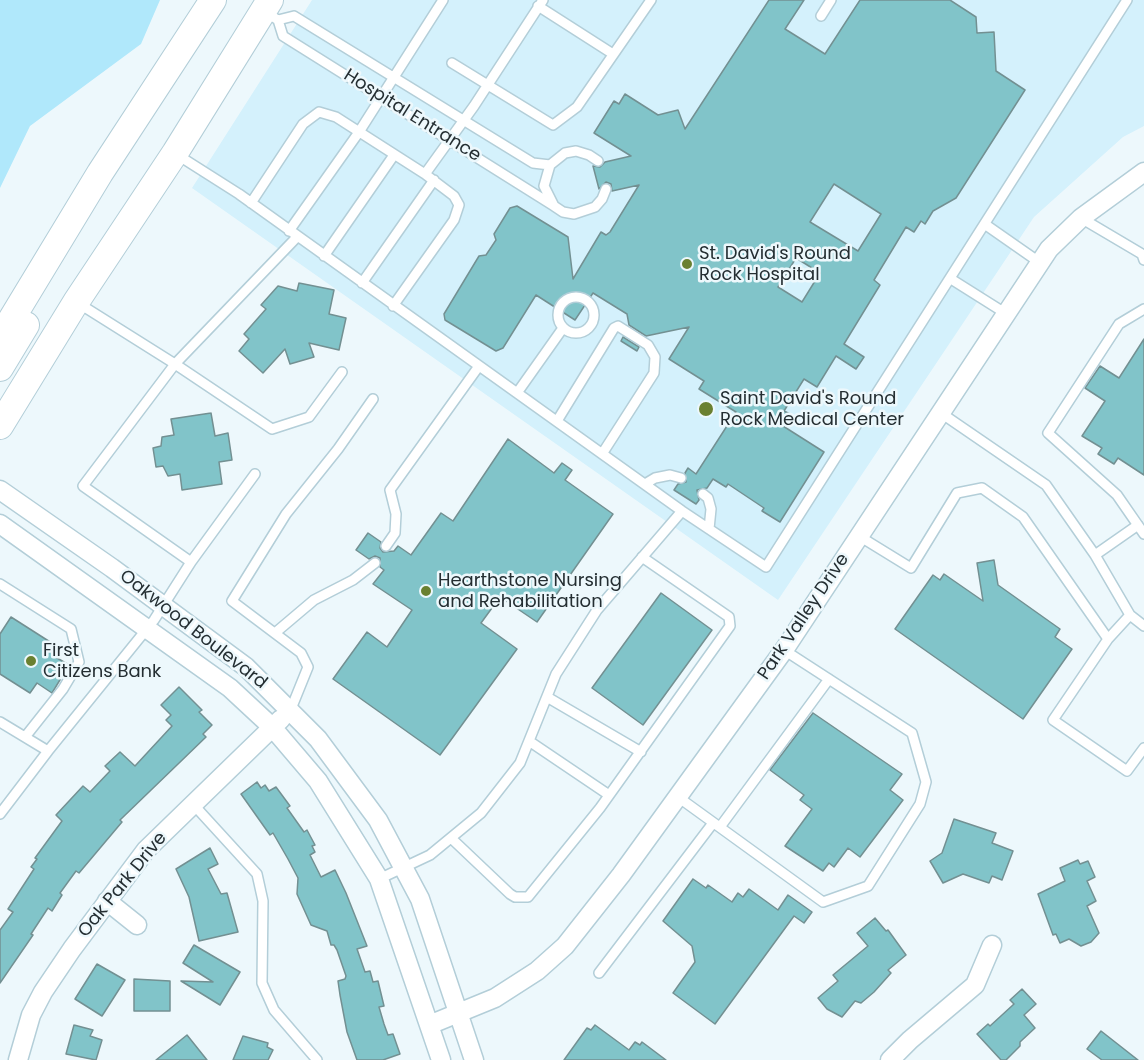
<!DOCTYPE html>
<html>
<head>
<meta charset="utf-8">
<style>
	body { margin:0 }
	canvas { display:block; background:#edf8fc }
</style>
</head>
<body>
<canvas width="1144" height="1060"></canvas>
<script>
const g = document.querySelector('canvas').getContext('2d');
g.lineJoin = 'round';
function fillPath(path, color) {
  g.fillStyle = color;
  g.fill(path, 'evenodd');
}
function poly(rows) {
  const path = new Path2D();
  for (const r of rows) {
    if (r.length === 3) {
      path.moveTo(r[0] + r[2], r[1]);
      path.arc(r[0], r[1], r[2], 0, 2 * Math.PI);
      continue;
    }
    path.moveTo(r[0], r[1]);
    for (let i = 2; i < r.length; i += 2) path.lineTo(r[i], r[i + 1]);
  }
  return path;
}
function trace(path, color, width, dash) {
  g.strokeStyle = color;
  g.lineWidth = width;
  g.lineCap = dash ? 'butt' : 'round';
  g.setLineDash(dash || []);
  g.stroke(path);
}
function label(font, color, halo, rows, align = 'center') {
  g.font = font + ' Poppins,sans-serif';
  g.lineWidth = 5;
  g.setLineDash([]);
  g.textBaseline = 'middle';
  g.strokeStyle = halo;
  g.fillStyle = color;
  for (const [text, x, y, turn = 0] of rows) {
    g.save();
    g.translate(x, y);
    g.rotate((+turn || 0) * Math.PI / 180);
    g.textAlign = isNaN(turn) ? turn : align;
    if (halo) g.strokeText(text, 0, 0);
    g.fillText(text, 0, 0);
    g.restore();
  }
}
const built = poly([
	[312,0,1144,0,1144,126,1123,137,1034,217,778,600,192,188]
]);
const green = poly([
	[0,0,160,0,141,44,30,126,0,188]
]);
const building = poly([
	[769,0,804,0,785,29,825,54,860,0,950,0,976,17,977,33,994,32,996,71,1025,90,956,198,933,211,925,224,921,221,914,232,906,227,874,280,880,285,844,344,864,357,856,369,836,356,817,387,804,379,784,411,790,414,783,426,824,452,780,522,762,511,764,508,728,484,726,487,713,479,707,488,697,490,699,500,696,504,674,490,678,484,686,482,685,473,688,468,696,474,736,412,699,389,704,381,669,359,689,327,646,336,629,325,627,314,593,293,575,320,536,295,503,348,496,351,445,320,444,314,479,256,486,255,496,240,494,234,510,208,517,206,568,237,573,279,601,232,606,235,610,232,639,185,612,191,611,184,606,182,599,189,593,166,600,167,605,162,631,156,594,133,614,101,619,104,625,94,658,115,678,110,685,129,769,0],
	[834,184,881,214,858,251,810,222,834,184],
	[796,258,820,273,802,302,778,287,796,258],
	[299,283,334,290,329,314,346,318,339,350,309,343,314,357,290,364,285,349,263,373,239,351,249,339,244,334,266,309,261,305,278,286,297,291,299,283],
	[623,337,639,347,637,351,621,341,623,337],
	[1144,339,1144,475,1118,458,1114,464,1098,454,1102,448,1082,436,1105,401,1085,388,1100,366,1119,378,1144,339],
	[211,413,215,436,228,433,232,460,219,462,222,484,182,490,180,474,168,476,163,466,156,467,153,448,161,446,162,437,174,435,171,419,211,413],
	[508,439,554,473,562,463,572,470,565,480,613,514,537,622,500,597,481,623,517,649,440,755,333,679,367,632,387,647,412,610,373,584,384,570,380,567,380,558,375,556,369,559,356,550,368,533,381,542,380,548,383,552,394,551,398,546,411,555,441,513,453,521,508,439],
	[994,560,998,585,1060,629,1055,637,1072,649,1023,719,895,629,933,575,940,580,944,574,983,601,977,563,994,560],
	[661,593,712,630,643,725,592,688,661,593],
	[11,617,58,647,52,655,69,665,52,693,37,683,30,693,0,674,0,634,11,617],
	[179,687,202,710,199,712,212,725,203,734,206,737,120,820,122,822,79,873,76,871,60,893,62,895,52,911,48,908,31,934,33,935,0,983,0,930,13,912,8,909,34,869,31,867,37,859,35,858,62,821,56,815,83,786,90,792,110,771,105,766,120,752,135,766,172,726,166,720,171,715,161,705,179,687],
	[813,713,902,774,890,790,903,800,860,857,848,848,834,867,829,863,823,871,785,846,812,809,800,800,804,795,770,770,813,713],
	[257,782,261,788,265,785,269,791,276,787,290,806,287,808,304,832,307,830,315,845,312,846,315,852,310,855,321,877,335,870,346,893,367,946,357,949,365,972,370,971,373,982,378,981,384,1006,379,1007,384,1024,388,1035,393,1034,400,1054,383,1060,357,1060,347,1032,340,995,338,981,345,979,346,976,337,950,334,945,331,945,327,931,311,925,297,894,298,878,288,859,273,833,270,835,241,794,257,782],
	[954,819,996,833,992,843,1013,851,1002,880,992,876,989,883,963,874,943,883,930,861,942,853,954,819],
	[210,848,218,864,208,869,221,894,227,893,238,932,199,941,189,897,176,869,210,848],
	[1078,860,1080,864,1088,861,1095,877,1087,881,1096,901,1087,906,1099,933,1091,942,1081,946,1069,939,1060,943,1056,934,1053,935,1038,894,1065,881,1060,868,1078,860],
	[693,879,706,888,708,885,732,902,738,893,743,897,749,889,778,910,788,895,812,912,804,923,794,916,715,1024,673,993,695,962,692,946,663,921,693,879],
	[875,918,886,931,888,930,906,955,888,970,891,973,874,992,861,1003,855,1001,842,1017,827,1009,818,998,838,981,833,975,868,946,857,933,875,918],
	[194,945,240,972,220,1005,181,981,213,982,183,963,194,945],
	[97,964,125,980,102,1016,75,999,97,964],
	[134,979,170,981,170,1011,134,1011,134,979],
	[1022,989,1036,1004,1024,1015,1035,1028,1020,1042,1020,1046,1006,1060,1001,1060,977,1034,988,1024,990,1026,1014,1004,1010,1000,1022,989],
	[74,1025,93,1030,90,1036,102,1040,96,1060,66,1054,74,1025],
	[595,1025,629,1050,635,1042,640,1045,642,1042,666,1060,564,1060,587,1028,591,1030,595,1025],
	[1101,1031,1138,1060,1102,1060,1087,1049,1101,1031],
	[187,1035,207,1060,156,1060,187,1035],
	[243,1036,268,1043,267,1047,273,1050,268,1060,233,1060,243,1036]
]);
const lane = poly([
	[538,6,613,54],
	[265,12,278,20,283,36,554,206],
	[821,16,831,0],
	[278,20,294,16,533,163,550,165],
	[452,63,553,125,577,107,651,0],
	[176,154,239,194,682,511,766,567,1127,0],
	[598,161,589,155,576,151,565,153,550,165,544,186,554,206,563,212,574,214,595,207,602,199,606,189],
	[251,203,303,124,319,112,336,117,425,174],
	[1081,218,1142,254,1144,260],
	[986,225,1039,262],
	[289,231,359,132,443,0],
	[297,237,175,364,272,429,309,417,342,372],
	[324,256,394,155],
	[951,279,1005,313],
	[362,283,434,180],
	[576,315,18],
	[78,303,175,364,83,486,191,562],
	[393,306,454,220,459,205,454,196,425,174,474,106,543,0],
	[1144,309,1119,324,1048,433,1117,495,1144,534],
	[517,393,563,328],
	[941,413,1046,485,1095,555,1130,615,1144,626],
	[557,421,614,328,618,326,648,345,655,357,654,373,602,454],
	[645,484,655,478,670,475,681,478],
	[703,494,708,498,711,509,709,529],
	[859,536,911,568,957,493,982,488,1023,517,1108,639],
	[386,546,395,533,396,514,390,490,479,366],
	[1095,555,1138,525],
	[0,584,71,629,79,662,63,689,25,737],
	[1130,615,1108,639,1053,720,1127,771,1144,748],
	[275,633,314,600,353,580,375,563],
	[547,697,641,752],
	[291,709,308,667,301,653,232,601,286,514,338,449,373,399],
	[0,722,48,751,154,620,191,562,255,474],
	[529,741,609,795],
	[678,797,823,902,868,886,920,804,926,782,912,733,784,650],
	[193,804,257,874,263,901,262,983,274,1010,317,1060],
	[0,814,48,751],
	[720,827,829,679],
	[451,838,510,894,515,897,528,897,600,808,730,626,729,617,642,557],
	[379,879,430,855,481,813,520,763,556,674,597,610,682,511],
	[599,973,713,823]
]);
const street = poly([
	[0,490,112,568,246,667,318,739,378,820,420,899,474,1060],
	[0,524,230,688,272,727,318,781,379,879,441,1060],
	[107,901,137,925],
	[429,1025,495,998,537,971,565,946,621,875,784,650,1049,249,1081,218,1144,172],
	[18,1060,31,1015,43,992,72,949,146,850,281,719],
	[890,1060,910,1040,975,985,992,945]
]);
const secondary = poly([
	[0,338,100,173,213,0],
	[0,368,26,325],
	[0,426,76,302,175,153,270,0]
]);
const markers = [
	[687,264,6,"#6a8031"],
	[706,409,8,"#6a8031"],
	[426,591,6,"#6a8031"],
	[31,661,6,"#6a8031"]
];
const streetNames = [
	["Hospital Entrance",412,116,32],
	["Park Valley Drive",804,617,-56],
	["Oakwood Boulevard",193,630,38],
	["Oak Park Drive",123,885,-51]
];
const poiNames = [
	["St. David's Round",699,254],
	["Rock Hospital",699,275],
	["Saint David's Round",720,399],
	["Rock Medical Center",720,420],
	["Hearthstone Nursing",438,581],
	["and Rehabilitation",438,602],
	["First",43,651],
	["Citizens Bank",43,672]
];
fillPath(built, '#d4f1fc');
fillPath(green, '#b0e8fb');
fillPath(building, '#81c4c9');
trace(building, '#739092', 1.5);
trace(lane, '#b3ced8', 12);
trace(street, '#b3ced8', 21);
trace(secondary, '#b3ced8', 28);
trace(lane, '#fff', 9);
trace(street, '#fff', 18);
trace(secondary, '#fff', 26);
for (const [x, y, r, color] of markers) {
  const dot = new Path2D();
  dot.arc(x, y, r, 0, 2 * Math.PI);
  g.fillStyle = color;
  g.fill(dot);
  trace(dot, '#edf8fc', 2);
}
label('18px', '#242e32', '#edf8fc', streetNames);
label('18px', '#242e32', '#edf8fc', poiNames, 'left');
</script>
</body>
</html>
